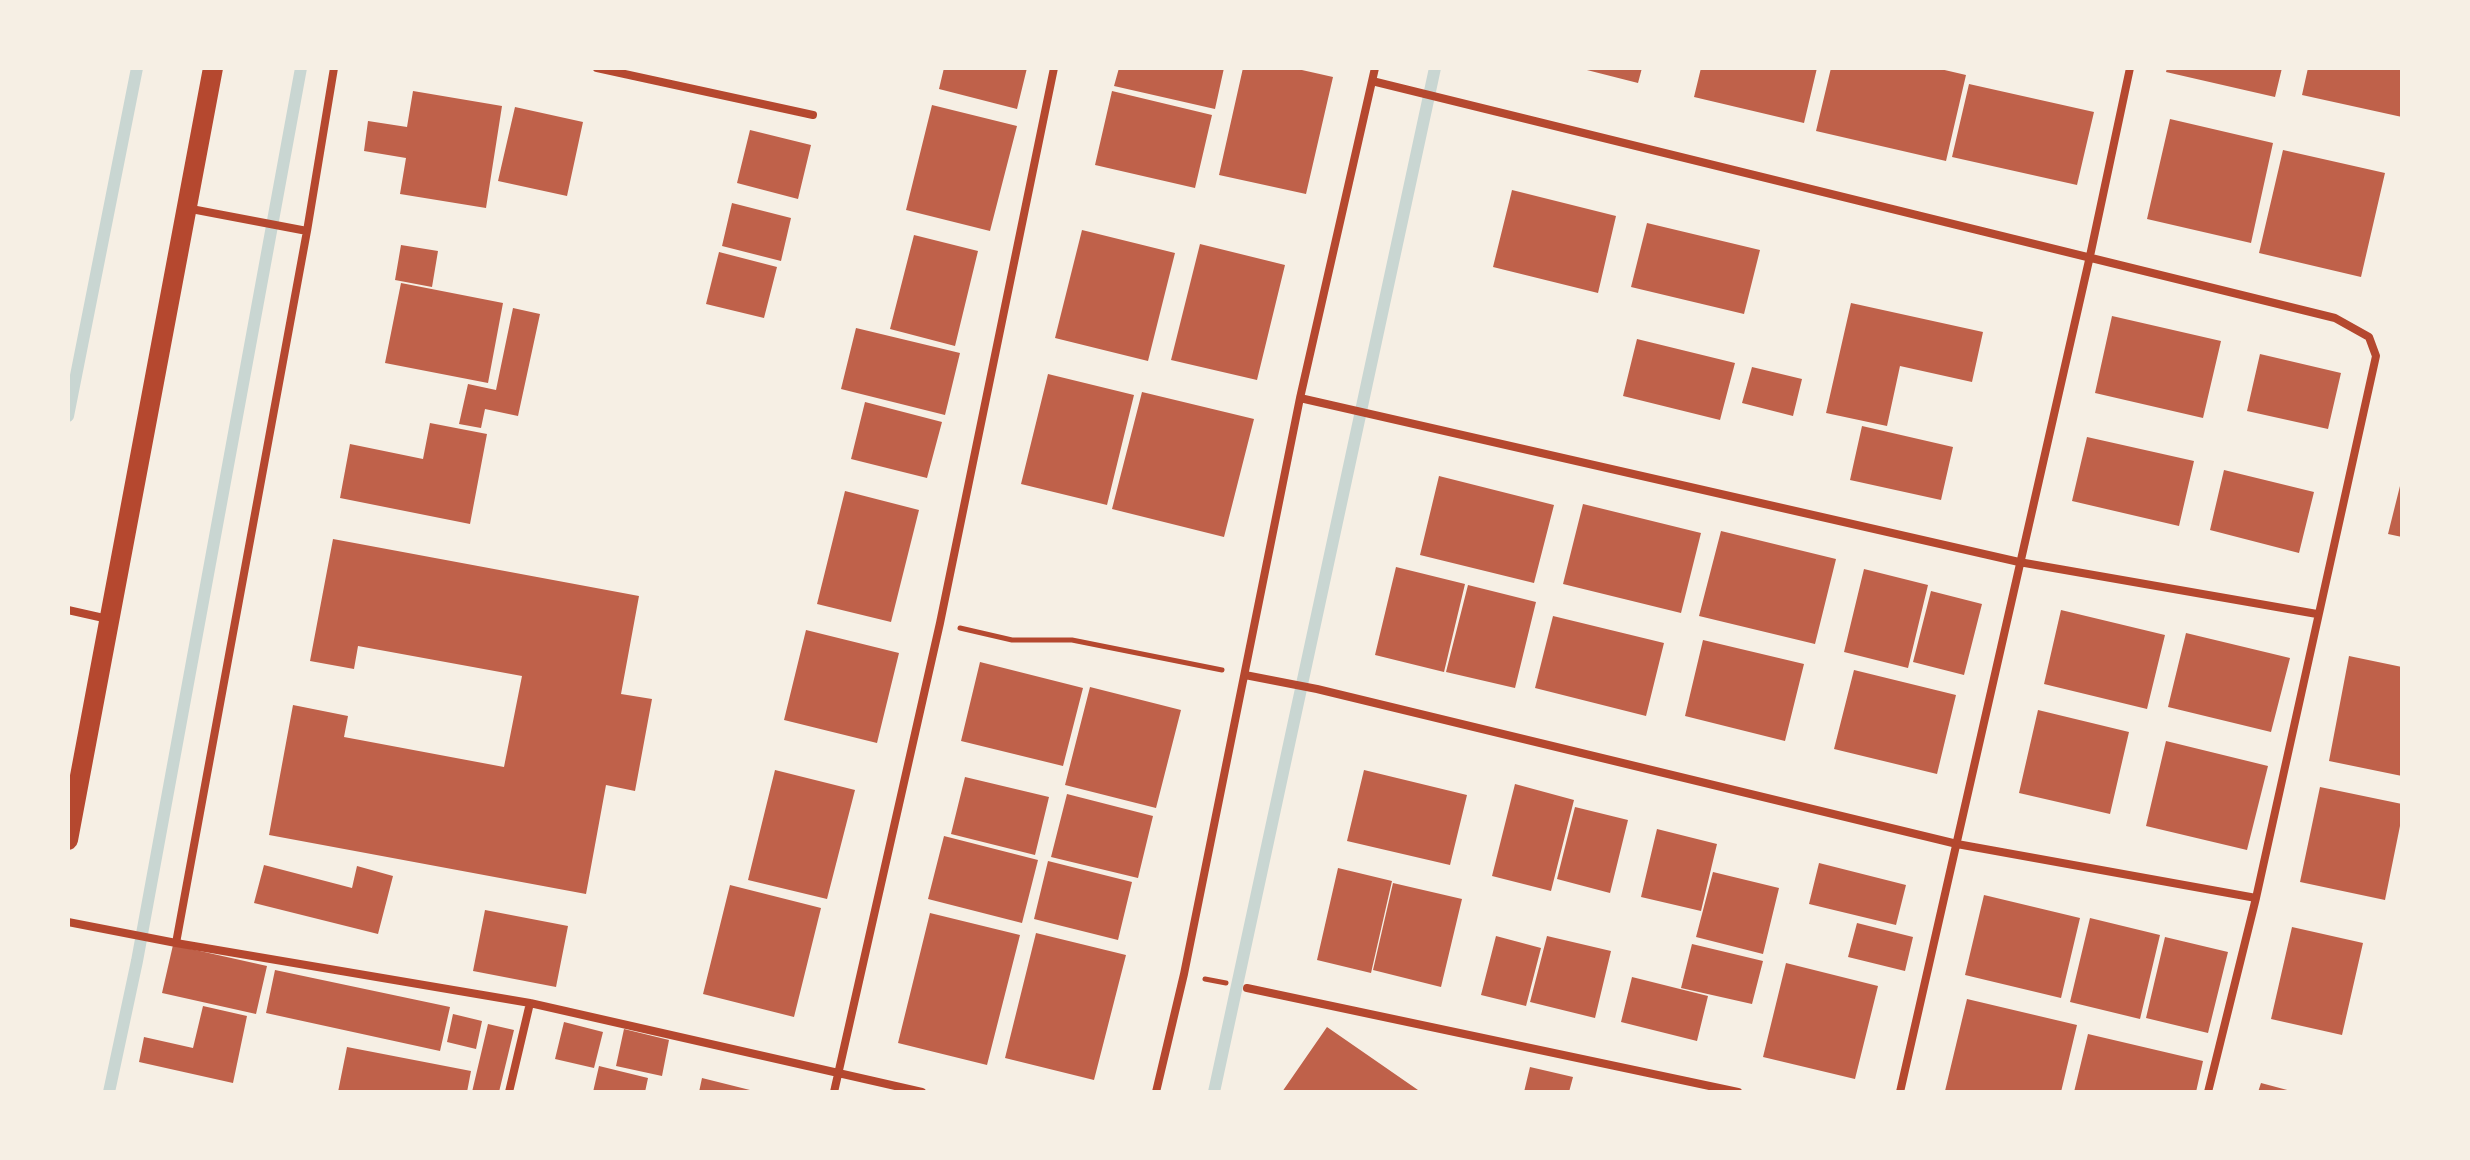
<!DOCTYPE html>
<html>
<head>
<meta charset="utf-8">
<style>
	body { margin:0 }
	#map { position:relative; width:2470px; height:1160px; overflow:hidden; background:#f6efe4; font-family:"Roboto Condensed",sans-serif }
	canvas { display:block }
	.frame { position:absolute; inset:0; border:70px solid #f6efe4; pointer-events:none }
</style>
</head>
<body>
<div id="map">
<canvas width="2470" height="1160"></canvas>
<div class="frame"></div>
</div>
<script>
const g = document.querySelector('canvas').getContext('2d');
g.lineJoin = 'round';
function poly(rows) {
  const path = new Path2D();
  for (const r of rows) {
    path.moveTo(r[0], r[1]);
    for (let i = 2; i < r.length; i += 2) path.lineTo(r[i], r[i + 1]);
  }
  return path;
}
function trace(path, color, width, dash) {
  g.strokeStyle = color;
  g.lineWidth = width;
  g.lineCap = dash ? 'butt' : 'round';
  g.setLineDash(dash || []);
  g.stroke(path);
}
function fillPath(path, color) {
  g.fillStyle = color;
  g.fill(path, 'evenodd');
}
const stream = poly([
	[68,416,137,68],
	[109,1092,137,961,301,68],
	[1214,1092,1435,68]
]);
const building = poly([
	[944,68,1027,68,1017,109,939,89],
	[1119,68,1224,68,1215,109,1114,86],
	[1243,68,1293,68,1333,77,1306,194,1219,175],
	[1579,68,1642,68,1638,83],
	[1701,68,1817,68,1804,123,1694,97],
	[1831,68,1936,68,1966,75,1946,161,1816,131],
	[2167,68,2282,68,2275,97,2166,72],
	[2308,68,2402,68,2402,117,2302,95],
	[1969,84,2094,112,2077,185,1952,157],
	[413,91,502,106,486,208,400,194,406,158,364,151,368,121,407,127],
	[1112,91,1212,115,1195,188,1095,165],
	[932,105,1017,126,990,231,906,210],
	[515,107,583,122,567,196,498,181],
	[2170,119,2273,143,2251,243,2147,219],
	[750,130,811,145,798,199,737,183],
	[2283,150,2385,173,2361,277,2259,253],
	[1512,190,1616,216,1598,293,1493,267],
	[732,203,791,218,781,261,722,246],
	[1647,223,1760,250,1744,314,1631,287],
	[1082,230,1175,253,1148,361,1055,338],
	[914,235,978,251,955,346,890,329],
	[1200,244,1285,265,1257,380,1171,360],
	[401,245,438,251,432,287,395,280],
	[719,252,777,267,764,318,706,304],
	[401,283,503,303,488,383,385,363],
	[1851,303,1983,332,1972,382,1900,366,1887,426,1826,413],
	[513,308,540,314,518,416,485,409,481,428,459,424,468,384,496,390],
	[2112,316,2221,341,2203,418,2095,393],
	[856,328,960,353,945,415,841,389],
	[1637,339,1735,363,1720,420,1623,396],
	[2260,354,2341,373,2328,429,2247,411],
	[1752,367,1802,379,1793,416,1742,403],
	[1048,374,1134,395,1107,505,1021,484],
	[1142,392,1254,419,1224,537,1112,509],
	[865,402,942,422,927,478,851,459],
	[430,423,487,434,470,524,340,498,350,444,423,459],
	[1862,426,1953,447,1941,500,1850,480],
	[2087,437,2194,461,2179,526,2072,501],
	[2224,470,2314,492,2299,553,2210,530],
	[1439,476,1554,505,1534,583,1420,555],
	[2401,482,2402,482,2402,537,2388,534],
	[845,491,919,510,891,622,817,604],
	[1583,504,1701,533,1681,613,1563,584],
	[1721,531,1836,559,1815,644,1699,616],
	[333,539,639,596,621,694,652,699,635,791,606,785,586,894,269,835,293,705,348,716,344,737,504,767,522,676,358,646,354,669,310,661],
	[1396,567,1465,584,1444,672,1375,655],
	[1864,569,1928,585,1908,668,1844,652],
	[1468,585,1536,602,1515,688,1446,672],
	[1931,591,1982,604,1964,675,1913,662],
	[2061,610,2165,635,2147,709,2044,684],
	[1553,616,1664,643,1646,716,1535,688],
	[806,630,899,653,877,743,784,720],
	[2186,633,2290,658,2271,732,2168,707],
	[1703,640,1804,664,1785,741,1685,716],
	[2349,656,2402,667,2402,776,2329,761],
	[980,662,1083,688,1063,766,961,741],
	[1854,670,1956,695,1937,774,1834,749],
	[1090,687,1181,710,1156,808,1065,785],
	[2038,710,2129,732,2110,814,2019,793],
	[2166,741,2268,766,2247,850,2146,826],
	[775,770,855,790,827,899,748,880],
	[1364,770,1467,795,1450,865,1347,841],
	[965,777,1049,797,1035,855,951,834],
	[1515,784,1574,800,1551,891,1492,876],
	[2320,787,2402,804,2402,816,2385,900,2300,882],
	[1067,794,1153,816,1138,878,1051,857],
	[1575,807,1628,820,1610,893,1557,879],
	[1657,829,1717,844,1701,911,1641,897],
	[944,836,1038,860,1022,923,928,899],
	[1048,861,1132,882,1118,940,1034,919],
	[1819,863,1906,885,1896,925,1809,904],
	[264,865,352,888,357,866,393,876,378,934,254,903],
	[1338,868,1392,881,1371,973,1317,960],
	[1713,872,1779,888,1763,954,1696,937],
	[1393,883,1462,899,1441,987,1373,970],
	[730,885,821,908,794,1017,703,994],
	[1984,895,2080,918,2061,998,1965,975],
	[485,910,568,926,556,987,473,971],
	[930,913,1020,935,987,1065,898,1043],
	[2090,918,2160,935,2140,1019,2070,1002],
	[1857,923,1913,937,1905,971,1848,957],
	[2292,927,2363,943,2342,1035,2271,1019],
	[1036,933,1126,955,1094,1080,1005,1058],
	[1496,936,1541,948,1526,1006,1481,995],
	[1547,936,1611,951,1595,1018,1530,1002],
	[2165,937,2228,952,2208,1033,2146,1018],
	[1692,944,1763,961,1752,1004,1681,988],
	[173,945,267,966,256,1014,162,993],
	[1786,963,1878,986,1855,1079,1763,1057],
	[275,970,450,1007,440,1051,266,1013],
	[1632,977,1708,996,1697,1041,1621,1022],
	[1967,999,2077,1025,2061,1092,1945,1091],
	[203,1006,247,1016,233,1083,139,1062,144,1037,193,1048],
	[453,1014,482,1021,476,1049,447,1042],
	[564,1022,603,1032,594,1068,555,1059],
	[488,1024,514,1030,499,1092,472,1092],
	[1327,1027,1418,1090,1416,1092,1282,1092],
	[624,1029,669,1040,662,1076,616,1066],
	[2088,1034,2203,1061,2196,1092,2074,1092],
	[347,1047,471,1071,467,1092,338,1092],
	[599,1066,648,1078,645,1092,593,1092],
	[1530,1067,1573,1077,1569,1092,1524,1092],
	[702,1078,754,1091,754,1092,699,1092],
	[2261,1083,2291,1091,2291,1092,2258,1092]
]);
const path = poly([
	[960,628,1012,640,1072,640,1222,670],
	[1205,979,1226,983]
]);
const minor = poly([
	[597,68,813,115],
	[1372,81,2335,318,2369,337,2376,356,2256,898,2208,1092],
	[307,231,334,68],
	[1300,398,2019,562,2317,614],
	[68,610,108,619],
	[1245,675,1317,689,1957,844,2256,898],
	[68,922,176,943,530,1003,922,1092],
	[176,943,307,231,186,208],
	[1247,988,1738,1092],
	[509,1092,530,1003],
	[834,1092,940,623,1054,68],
	[1156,1092,1184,974,1300,398,1375,68],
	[1900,1092,2090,256,2130,68]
]);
const primary = poly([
	[68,840,213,68]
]);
trace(stream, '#c9d6d2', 12);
fillPath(building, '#bf614a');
trace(path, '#b5482f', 5);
trace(minor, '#b5482f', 8);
trace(primary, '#b5482f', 20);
</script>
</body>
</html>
